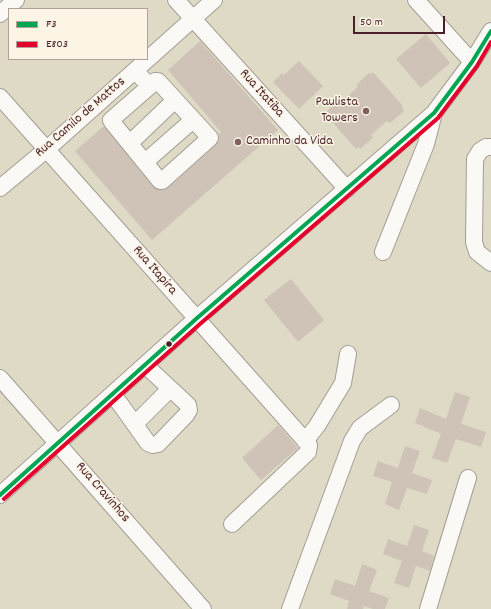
<!DOCTYPE html>
<html>
<head>
<meta charset="utf-8">
<style>
	body { margin:0 }
	#map { position:relative; width:491px; height:609px; overflow:hidden; background:#dedac6; font-family:Dekko,sans-serif }
	canvas { display:block }
	.legend { position:absolute; left:8px; top:8px; width:140px; height:52px; box-sizing:border-box; background:#fcf5e5; border:1px solid #b59f9b; margin:0; padding:5px 7px; list-style:none; font-size:12px; color:#4a1f2b }
	.legend li { display:flex; align-items:center; gap:8px; height:20px }
	.legend b { width:20px; border:1px solid #b59f9b }
	.scale { position:absolute; left:353px; top:16px; width:92px; height:18px; box-sizing:border-box; border:2px solid #4a1f2b; border-top:0; padding-left:5px; font-size:12px; line-height:14px; white-space:nowrap; color:#4a1f2b; -webkit-text-stroke:3px #fcf5e5; paint-order:stroke }
</style>
</head>
<body>
<div id="map">
<canvas width="491" height="609"></canvas>
<ul class="legend">
<li><b style="height:5px;background:#00a651"></b>F3</li>
<li><b style="height:5px;background:#e4002b"></b>E803</li>
</ul>
<div class="scale">50 m</div>
</div>
<script>
const g = document.querySelector('canvas').getContext('2d');
g.lineJoin = 'round';
function fillPath(path, color) {
  g.fillStyle = color;
  g.fill(path, 'evenodd');
}
function poly(rows) {
  const path = new Path2D();
  for (const r of rows) {
    path.moveTo(r[0], r[1]);
    for (let i = 2; i < r.length; i += 2) path.lineTo(r[i], r[i + 1]);
  }
  return path;
}
function trace(path, color, width, dash) {
  g.strokeStyle = color;
  g.lineWidth = width;
  g.lineCap = dash ? 'butt' : 'round';
  g.setLineDash(dash || []);
  g.stroke(path);
}
function label(font, color, halo, rows, align = 'center') {
  g.font = font + ' Dekko,sans-serif';
  g.lineWidth = 3;
  g.setLineDash([]);
  g.textBaseline = 'middle';
  g.strokeStyle = halo;
  g.fillStyle = color;
  for (const [text, x, y, turn = 0] of rows) {
    g.save();
    g.translate(x, y);
    g.rotate((+turn || 0) * Math.PI / 180);
    g.textAlign = isNaN(turn) ? turn : align;
    if (halo) g.strokeText(text, 0, 0);
    g.fillText(text, 0, 0);
    g.restore();
  }
}
const building = poly([
	[426,34,450,63,421,88,396,59],
	[200,41,278,130,152,240,75,151,104,126,153,187,160,190,168,188,216,145,219,141,219,134,221,132,168,70],
	[299,61,323,86,299,109,273,82,282,73,284,75],
	[373,72,403,106,402,108,404,111,390,123,387,121,371,135,373,138,360,149,359,147,356,149,326,115,329,113,327,111,341,99,342,101,358,87,356,85,369,73,371,74],
	[291,279,324,320,298,342,264,300],
	[455,392,470,397,461,424,486,432,481,447,456,439,447,463,432,458,441,434,415,423,420,408,446,419],
	[278,425,298,448,261,480,242,458],
	[405,446,420,451,412,473,432,480,427,494,407,488,399,510,385,504,392,482,373,476,378,461,398,468],
	[414,525,429,530,422,551,434,556,430,571,416,566,409,588,394,583,402,561,383,554,388,539,407,546],
	[362,564,377,570,369,591,389,598,385,609,373,609,364,606,363,609,347,609,349,601,330,594,335,579,355,586]
]);
const minor = poly([
	[176,0,347,189],
	[416,0,472,62],
	[0,14,16,0],
	[135,71,150,86,155,81,158,81,210,138,162,181,160,181,112,122,111,120,150,86],
	[0,97,309,445,308,452,232,524],
	[130,143,175,100],
	[491,147,486,147,480,151,475,159,474,242,477,252,491,263],
	[145,162,193,120],
	[0,188,47,149,214,0],
	[383,252,426,144,434,113],
	[0,378,203,609],
	[113,394,148,443,153,445,158,444,186,415,189,410,188,405,145,365],
	[135,424,170,389],
	[305,441,317,426,343,383,348,354],
	[0,495,196,319,434,113,472,62,491,31],
	[290,609,352,441,360,428,391,405],
	[428,609,468,478]
]);
const bus1 = poly([
	[0,495,196,319,434,113,472,62,491,31]
]);
const bus2 = poly([
	[4,499,200,324,438,118,477,66,491,42]
]);
const markers = [
	[366,111,4,"#7e6061"],
	[238,142,4,"#7e6061"],
	[169,344,3.5,"#4a1f2b"]
];
const streetNames = [
	["Rua Itatiba",261,94,48],
	["Rua Camilo de Mattos",81,118,-41],
	["Rua Itapira",154,271,49],
	["Rua Cravinhos",102,493,49]
];
const poiNames = [
	["Paulista",358,103],
	["Towers",358,119],
	["Caminho da Vida",246,142,"left"]
];
fillPath(building, '#cec3b6');
trace(minor, '#a49d93', 18);
trace(minor, '#faf9f6', 16);
trace(bus1, '#00a651', 4);
trace(bus2, '#e4002b', 4);
for (const [x, y, r, color] of markers) {
  const dot = new Path2D();
  dot.arc(x, y, r, 0, 2 * Math.PI);
  g.fillStyle = color;
  g.fill(dot);
  trace(dot, '#fcf5e5', 1.5);
}
label('14px', '#4a1f2b', '#fcf5e5', streetNames);
label('14px', '#4a1f2b', '#fcf5e5', poiNames, 'right');
</script>
</body>
</html>
